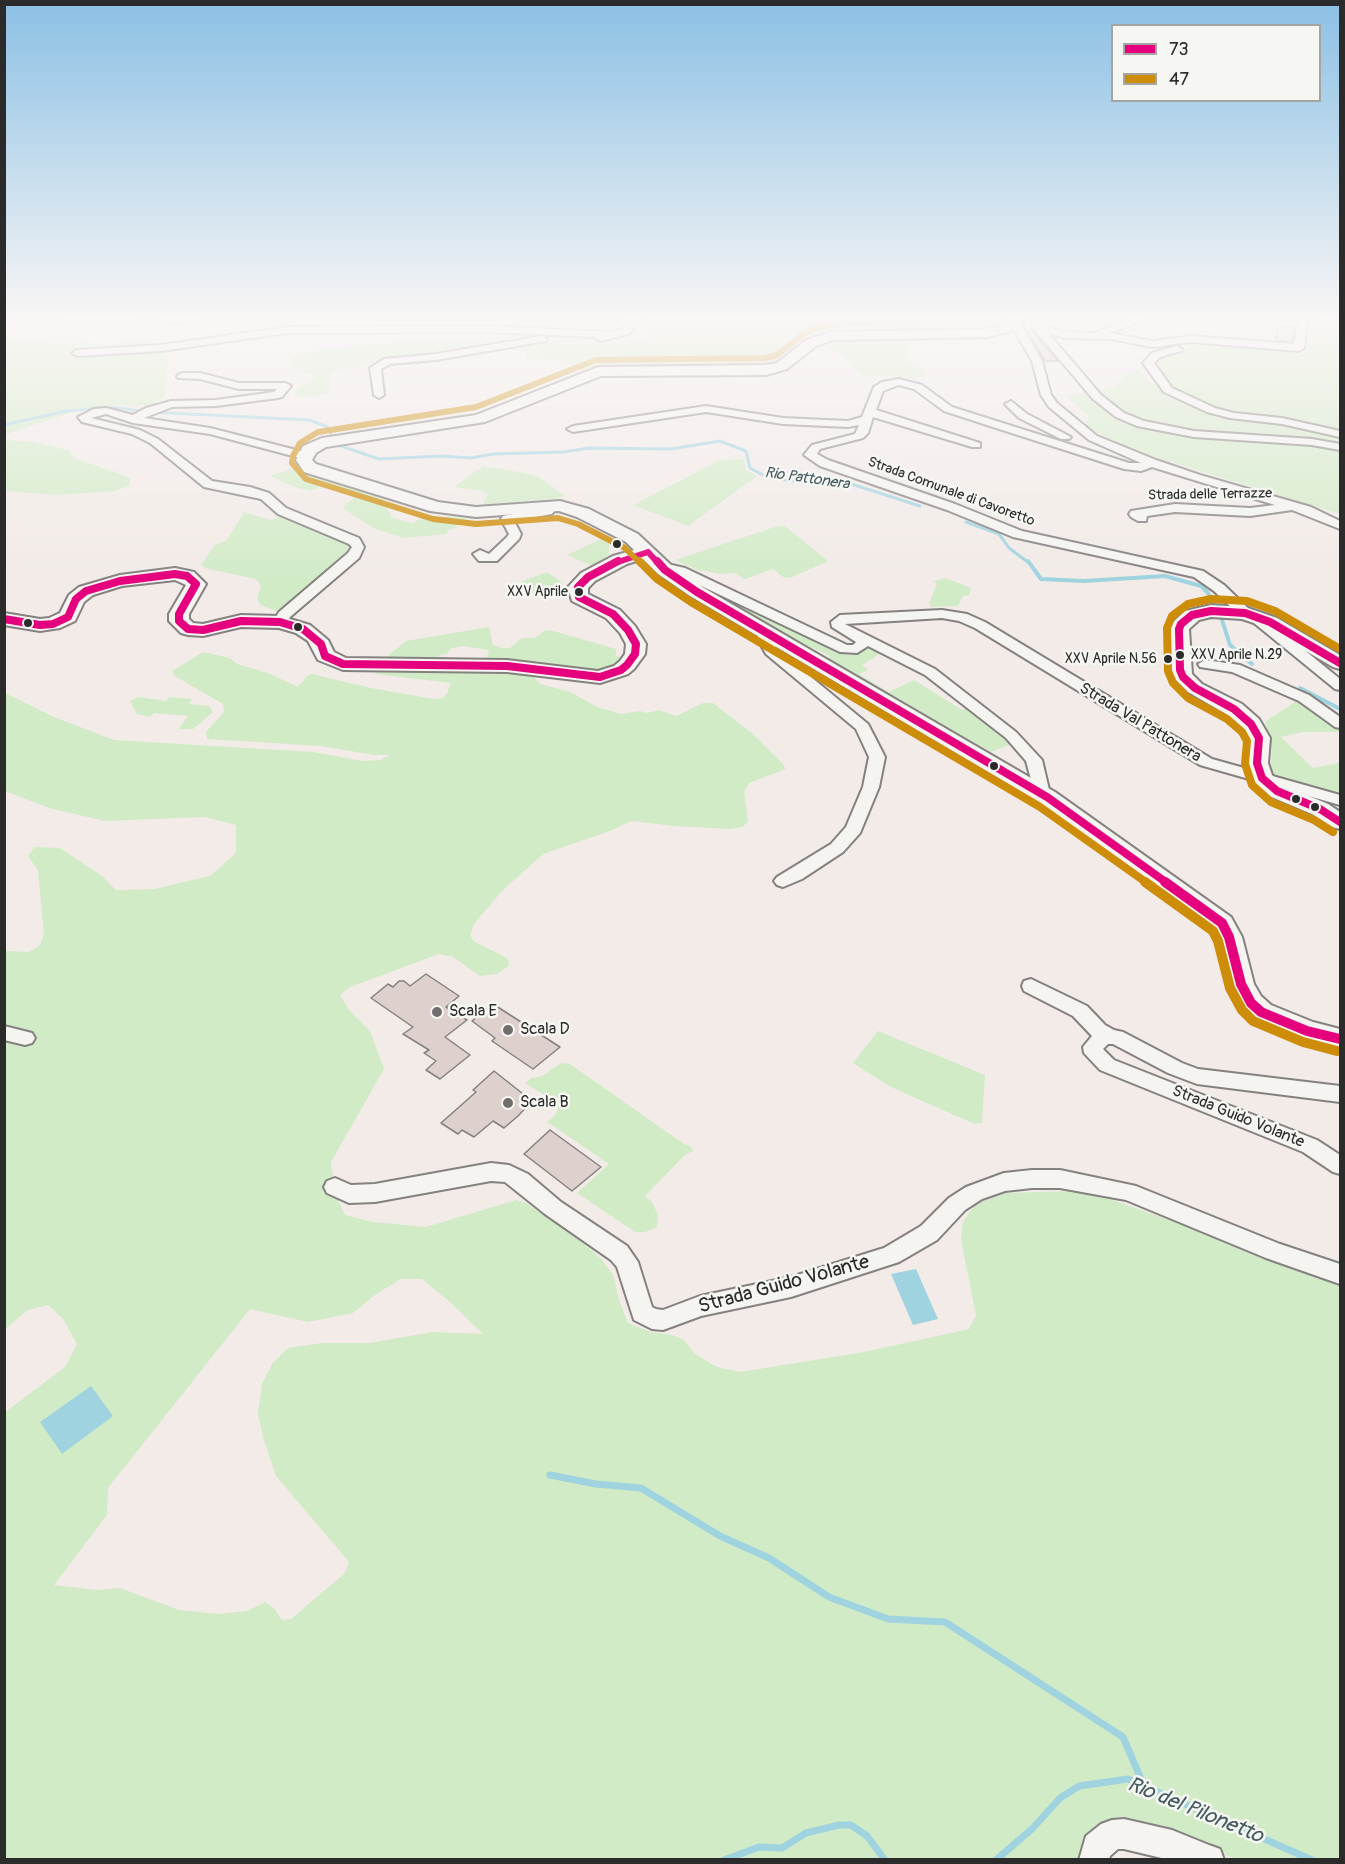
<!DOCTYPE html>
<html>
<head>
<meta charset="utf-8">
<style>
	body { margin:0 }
	#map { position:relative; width:1345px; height:1864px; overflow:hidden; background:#f2ebe8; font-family:Pangolin,sans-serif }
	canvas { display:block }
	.frame { position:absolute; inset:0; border:6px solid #2b2b2b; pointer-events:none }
	.legend { position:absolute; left:1111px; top:24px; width:210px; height:78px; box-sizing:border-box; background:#f6f6f2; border:2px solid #a5a5a2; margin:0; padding:8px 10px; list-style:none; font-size:18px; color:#2b2b2b }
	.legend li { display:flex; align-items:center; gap:12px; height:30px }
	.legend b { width:30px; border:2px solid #a5a5a2 }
</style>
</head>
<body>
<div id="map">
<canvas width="1345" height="1864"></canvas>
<div class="frame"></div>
<ul class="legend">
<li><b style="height:8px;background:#e5007d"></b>73</li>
<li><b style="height:8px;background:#ce8d09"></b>47</li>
</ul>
</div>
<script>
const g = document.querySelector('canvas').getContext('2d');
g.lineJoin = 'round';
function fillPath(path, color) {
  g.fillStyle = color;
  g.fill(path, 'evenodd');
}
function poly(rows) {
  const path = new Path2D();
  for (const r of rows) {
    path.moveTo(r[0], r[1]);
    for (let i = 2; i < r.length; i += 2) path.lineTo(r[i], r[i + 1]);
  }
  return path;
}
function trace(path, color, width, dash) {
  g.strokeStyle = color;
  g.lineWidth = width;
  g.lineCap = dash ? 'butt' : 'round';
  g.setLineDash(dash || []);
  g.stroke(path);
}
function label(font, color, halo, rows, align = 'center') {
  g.font = font + ' Pangolin,sans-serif';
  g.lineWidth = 5;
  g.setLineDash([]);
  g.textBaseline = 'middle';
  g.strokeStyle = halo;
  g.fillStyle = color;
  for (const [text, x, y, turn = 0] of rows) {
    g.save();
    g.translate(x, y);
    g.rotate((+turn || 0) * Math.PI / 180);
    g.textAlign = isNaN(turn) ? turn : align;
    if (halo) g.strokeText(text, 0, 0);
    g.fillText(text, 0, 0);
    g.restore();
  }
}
const green = poly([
	[60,319,133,319,139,326,124,330,110,330,73,326,66,325],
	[647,319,928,319,923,331,833,332,815,336,808,339,783,361,771,366,590,371,560,361,528,359,525,352,499,348,382,361,346,369,331,375,328,393,303,398,294,396,296,389,315,378,313,375,295,370,289,365,290,360,301,353,377,343,454,338,484,340,533,333,598,337,619,340,652,339,644,334],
	[1321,319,1340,319,1340,514,1151,456,1119,444,1084,426,1089,417,1066,396,1114,387,1125,375,1139,369,1148,380,1162,390,1170,386,1157,360,1164,354,1200,344,1226,341,1306,348,1311,323],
	[78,336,85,341,103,343,162,339,163,350,168,351,165,397,148,406,115,405,85,408,5,435,5,339],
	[845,340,906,340,909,343,907,360,926,372,925,376,912,380,904,377,862,376,838,352,823,347,831,343],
	[5,440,27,441,69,450,72,457,131,478,129,485,116,491,56,495,5,491],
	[744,459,746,470,757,476,688,526,633,505,720,460],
	[483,466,525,473,539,477,565,496,555,499,485,504,483,503,488,495,483,491,454,487],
	[291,469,385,499,385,504,389,508,387,510,390,512,391,517,404,521,413,523,421,518,453,516,471,519,456,521,457,527,448,530,447,534,403,538,373,528,344,509,345,504,356,497,323,485,311,491,294,487,270,476],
	[244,512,271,520,283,516,349,544,351,548,349,554,278,612,261,605,257,599,261,586,256,579,209,569,201,565,215,545,227,540],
	[778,526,785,526,828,561,790,578,783,577,773,569,745,579,735,573,721,574,697,570,675,560],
	[605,537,609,538,609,555,606,556,611,559,594,567,567,555],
	[547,572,563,583,542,596,537,596,520,582],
	[945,578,971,588,969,595,963,596,958,606,931,607,929,604,937,584,934,581],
	[697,584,853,653,860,651,867,646,881,653,862,665,868,670,859,674,889,692,914,680,962,710,971,706,1014,743,991,752,827,659,830,656,785,635],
	[489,627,493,645,501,648,510,648,522,638,535,638,544,631,550,630,616,649,616,656,626,658,605,673,486,662,489,650,462,646,450,649,447,654,440,655,436,663,384,659,406,641],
	[203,652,230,658,237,664,268,673,298,687,308,675,312,674,371,688,434,699,443,698,447,693,451,683,375,674,378,670,483,669,532,675,540,684,570,692,597,707,621,714,640,711,647,713,659,710,676,716,703,703,713,703,753,734,782,763,786,769,749,783,744,792,748,821,743,827,730,829,674,826,631,821,610,831,543,854,501,892,474,924,470,936,475,942,507,958,510,965,497,974,480,976,453,957,439,954,350,987,340,995,349,1010,370,1031,384,1069,331,1162,335,1193,345,1215,373,1222,426,1227,516,1200,524,1202,574,1235,601,1259,613,1275,619,1300,628,1323,651,1332,672,1335,683,1339,695,1354,717,1367,740,1372,864,1352,969,1329,976,1315,961,1240,963,1222,975,1204,1006,1193,1072,1191,1107,1198,1340,1281,1340,1859,1235,1859,1136,1820,1112,1822,1083,1860,5,1859,4,1413,65,1367,77,1344,63,1319,48,1305,28,1310,5,1329,5,951,29,952,40,945,44,934,38,870,28,856,35,847,60,848,102,876,116,890,154,889,210,876,236,853,236,825,205,817,105,821,49,808,5,791,5,693,54,717,114,740,314,752,362,761,381,760,390,755,374,755,321,746,207,739,206,732,224,712,223,704,175,676,172,671],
	[401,1279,422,1279,449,1301,483,1334,433,1332,369,1343,322,1343,288,1348,272,1364,262,1384,258,1414,263,1437,276,1476,349,1562,344,1574,291,1619,282,1620,274,1608,265,1602,247,1611,218,1614,179,1610,120,1588,97,1590,54,1585,107,1515,108,1488,250,1309,308,1322,353,1313,376,1294],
	[138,697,166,701,169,697,192,699,189,704,209,706,213,712,193,729,179,729,188,716,154,713,150,717,137,714,130,701],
	[1299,699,1330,719,1340,729,1340,732,1302,732,1281,737,1313,768,1339,763,1340,758,1340,797,1273,776,1271,771,1272,748,1265,722],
	[878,1031,985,1075,982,1123,975,1124,920,1100,889,1086,853,1063],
	[561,1063,570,1064,684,1144,690,1146,693,1151,685,1155,645,1196,652,1202,658,1215,657,1227,645,1232,635,1232,577,1193,609,1164,547,1122,556,1114,558,1109,555,1102,525,1083,531,1078,542,1076]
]);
const water = poly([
	[916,1269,938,1319,913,1325,891,1274],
	[91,1386,113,1416,62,1454,40,1422]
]);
const streamFar2 = poly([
	[4,425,66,411,111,407,149,412,309,420,328,427,335,444,379,459,442,456,470,458,494,454,563,452,589,448,671,449,720,441,746,451,750,468,765,476,791,481,842,481,920,506],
	[966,522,999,534,1009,548,1029,563]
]);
const streamFar1 = poly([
	[1028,561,1041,579,1084,581,1165,576,1201,586,1208,593,1222,620,1230,645,1252,664],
	[1300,688,1340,709]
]);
const stream = poly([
	[550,1475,596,1484,641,1488,720,1536,769,1558,829,1597,888,1619,945,1622,1123,1737,1144,1786],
	[724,1860,759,1847,782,1848,806,1833,839,1825,851,1825,867,1836,885,1860],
	[996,1860,1033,1828,1060,1798,1079,1786,1128,1779,1312,1860]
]);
const building = poly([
	[1277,326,1295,328,1292,342,1276,340,1277,326],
	[1027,331,1032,331,1058,361,1045,361,1027,331],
	[426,974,459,996,446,1007,467,1020,445,1037,470,1055,440,1079,426,1070,436,1061,424,1053,429,1050,403,1034,413,1027,371,998,388,984,393,987,399,981,404,981,410,986,426,974],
	[493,1004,560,1047,533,1069,492,1041,495,1038,472,1021,493,1004],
	[494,1071,532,1101,518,1116,504,1128,493,1121,474,1137,462,1130,458,1134,441,1123,476,1092,473,1090,494,1071],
	[550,1130,601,1167,572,1191,524,1154,550,1130]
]);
const street = poly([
	[161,319,197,319,192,322,172,324,161,319],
	[630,319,640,319,629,334,600,341,595,337,488,332,287,333,161,351,77,356,72,353,77,350,161,345,287,327,488,326,611,332,621,330,630,319],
	[1133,319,1147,319,1109,333,1152,341,1191,336,1294,344,1298,323,1307,321,1304,348,1299,351,1191,342,1152,347,1111,339,1065,338,1048,333,1101,395,1124,413,1144,421,1194,431,1312,439,1340,444,1340,450,1312,445,1194,437,1137,426,1116,417,1093,399,1032,327,1037,324,1065,332,1094,333,1133,319],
	[1016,321,1021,324,1042,361,1051,395,1057,403,1097,436,1156,460,1200,475,1311,507,1340,521,1340,529,1292,510,1250,516,1175,512,1147,516,1146,521,1138,521,1131,517,1129,514,1131,511,1175,504,1250,508,1275,505,1152,467,1141,471,1124,469,993,427,944,411,914,389,899,385,883,391,876,410,980,443,980,447,972,447,873,417,868,433,863,438,820,449,817,454,828,460,955,504,1022,531,1203,571,1224,585,1250,610,1252,613,1250,616,1245,617,1240,616,1214,591,1194,577,1013,537,947,510,820,466,804,455,812,445,855,434,859,425,848,427,783,424,706,412,573,432,567,429,573,426,706,406,783,418,848,421,862,417,874,387,882,382,899,379,922,385,952,407,1129,463,1141,463,1089,440,1049,407,1041,395,1032,361,1011,324,1016,321],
	[542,336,547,339,546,341,436,360,390,364,381,369,384,395,379,398,374,395,370,368,384,359,436,354,542,336],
	[1177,346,1182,349,1181,351,1160,357,1154,363,1172,388,1215,408,1234,413,1282,418,1340,431,1340,437,1282,424,1230,418,1207,412,1164,392,1143,363,1152,353,1177,346],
	[182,373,200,373,239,383,286,383,291,386,282,397,278,398,216,406,172,407,144,418,210,428,308,453,310,455,304,459,210,434,133,423,106,414,91,418,140,430,158,439,212,481,250,487,269,493,286,508,359,538,364,547,359,558,290,617,285,625,275,625,273,622,279,612,348,553,352,547,349,544,278,514,261,499,204,487,150,443,132,434,82,422,78,417,94,409,106,408,133,415,146,408,171,401,216,400,274,392,277,389,239,389,200,379,178,378,177,376,182,373],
	[1011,401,1027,414,1071,437,1069,439,1061,439,1019,418,1005,404,1011,401],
	[548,507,554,511,552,514,514,521,521,534,519,539,497,561,479,561,473,554,480,550,489,554,507,537,509,534,501,519,503,516,548,507],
	[663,563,685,568,847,645,853,645,856,642,832,627,831,622,840,615,942,610,967,614,985,622,1212,759,1340,795,1340,805,1200,765,975,628,959,621,942,618,845,624,935,669,1016,732,1042,760,1050,794,1048,798,1036,798,1026,761,1006,738,925,675,868,646,857,653,840,652,676,574,658,570,656,567,663,563],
	[1259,616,1264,617,1340,679,1340,690,1335,689,1254,623,1252,620,1259,616],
	[767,629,774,633,771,638,777,649,868,724,885,757,879,787,860,833,843,852,802,879,783,887,777,885,774,881,777,877,831,844,846,827,863,787,869,757,856,729,766,654,757,638,762,630,767,629],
	[1205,660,1240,665,1309,695,1340,717,1340,728,1335,727,1299,701,1232,672,1200,667,1198,664,1205,660],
	[1031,979,1087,1006,1105,1025,1114,1030,1123,1032,1182,1063,1198,1069,1340,1086,1340,1102,1197,1084,1168,1073,1113,1044,1108,1044,1103,1049,1114,1060,1317,1140,1340,1155,1340,1174,1333,1172,1303,1152,1100,1070,1084,1053,1083,1047,1092,1036,1073,1016,1024,991,1022,986,1024,981,1031,979],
	[4,1026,32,1033,35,1038,32,1043,25,1045,4,1040,4,1026],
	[491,1163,509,1165,528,1174,561,1202,627,1246,638,1262,652,1307,656,1309,663,1310,700,1296,791,1277,884,1248,921,1226,949,1198,966,1187,1004,1173,1032,1170,1060,1170,1136,1186,1280,1244,1340,1264,1340,1284,1266,1258,1126,1200,1060,1188,1032,1188,1005,1191,982,1199,965,1210,937,1240,899,1262,791,1297,701,1316,663,1330,652,1329,634,1320,617,1267,611,1260,545,1214,505,1182,491,1181,375,1202,349,1203,327,1193,324,1187,327,1181,335,1178,351,1185,375,1184,491,1163],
	[1124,1819,1172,1830,1209,1845,1220,1849,1224,1860,1170,1860,1124,1849,1118,1849,1110,1856,1109,1860,1079,1860,1086,1836,1101,1824,1112,1820,1124,1819]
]);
const secondary = poly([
	[1009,319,1023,319,1023,324,1015,330,988,337,833,340,816,346,787,369,766,375,601,376,485,422,326,447,316,453,312,460,316,464,438,502,476,507,560,501,589,509,638,534,672,566,704,588,1055,792,1231,917,1242,937,1254,984,1261,996,1271,1005,1313,1022,1340,1029,1340,1049,1297,1038,1251,1019,1242,1010,1228,984,1212,928,1039,802,690,596,658,574,643,559,627,564,595,581,588,588,588,594,620,610,635,626,646,644,645,654,634,669,628,674,600,683,507,672,343,670,318,660,308,641,296,633,279,628,241,627,203,636,188,635,181,633,169,621,169,614,186,585,175,580,122,586,93,595,84,602,75,621,60,628,40,631,4,625,4,613,40,619,49,618,60,613,69,595,79,587,120,575,175,568,194,572,206,584,189,614,189,619,193,623,203,624,241,615,280,616,310,625,328,640,334,652,346,658,507,660,598,671,614,666,620,661,625,654,626,644,620,633,606,618,572,601,568,587,581,573,613,556,634,550,626,542,577,517,559,511,476,517,430,511,304,472,296,460,303,446,322,438,476,415,598,367,766,365,777,363,806,340,831,332,988,329,1005,324,1009,322,1009,319],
	[1211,605,1245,607,1277,618,1340,655,1340,669,1333,667,1263,626,1242,619,1211,617,1199,620,1189,629,1192,674,1202,684,1242,704,1259,719,1270,738,1268,763,1272,775,1285,786,1328,804,1340,812,1340,829,1332,827,1312,814,1269,796,1254,783,1246,763,1248,738,1242,728,1226,714,1188,692,1173,677,1170,670,1169,629,1171,624,1185,611,1211,605]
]);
const bus1Far2 = poly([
	[648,552,658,563],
	[615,563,648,552]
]);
const bus1Far1 = poly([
	[657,561,665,570,697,592,1047,797,1167,883],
	[4,619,40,625,53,624,68,617,76,599,86,591,120,581,175,574,187,576,196,584,179,614,179,621,188,629,203,630,241,621,280,622,303,629,321,644,325,656,343,664,507,666,600,677,621,670,627,665,635,654,636,644,628,630,613,614,579,597,578,587,588,577,618,561],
	[1340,663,1270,622,1245,613,1211,611,1192,615,1181,624,1179,629,1180,670,1183,677,1195,688,1234,709,1251,724,1259,738,1257,763,1262,778,1277,791,1320,809,1340,822]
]);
const bus1 = poly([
	[1165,882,1222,923,1229,937,1241,984,1251,1003,1261,1012,1307,1031,1340,1039]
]);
const bus2Far2 = poly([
	[640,563,625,548,578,524,558,518,476,524,433,519,306,479,292,463,293,456,300,443,318,432,476,407,596,360,765,358,777,355,806,332,830,324,995,319]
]);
const bus2Far1 = poly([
	[639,561,657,579,691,602,1040,807,1147,883],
	[1333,832,1314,820,1271,802,1252,785,1245,764,1247,741,1242,732,1227,719,1188,698,1173,683,1168,671,1167,628,1172,616,1188,604,1211,599,1247,601,1275,611,1340,649]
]);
const bus2 = poly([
	[1145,882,1213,931,1218,941,1230,988,1242,1010,1253,1021,1303,1042,1337,1051]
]);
const markers = [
	[617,544,5,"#2b2b2b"],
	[579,592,5,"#2b2b2b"],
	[28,623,5,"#2b2b2b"],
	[298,627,5,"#2b2b2b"],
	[1180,655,5,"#2b2b2b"],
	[1168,659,5,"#2b2b2b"],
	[994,766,5,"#2b2b2b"],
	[1296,799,5,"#2b2b2b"],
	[1315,807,5,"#2b2b2b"],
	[437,1012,6,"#716e6d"],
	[508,1030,6,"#716e6d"],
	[508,1103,6,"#716e6d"]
];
const farStreetnames = [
	["Strada Comunale di Cavoretto",951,492,20],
	["Strada delle Terrazze",1210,495,-1]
];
const busNames = [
	["XXV Aprile",568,592],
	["XXV Aprile N.29",1191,655,"left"],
	["XXV Aprile N.56",1157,659]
];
const farWaternames = [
	["Rio Pattonera",807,479,8]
];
const streetNames = [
	["Strada Val Pattonera",1140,723,31],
	["Strada Guido Volante",1238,1117,22]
];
const poiNames = [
	["Scala E",449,1012],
	["Scala D",520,1030],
	["Scala B",520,1103]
];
const nearStreetnames = [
	["Strada Guido Volante",784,1285,-15]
];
const nearWaternames = [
	["Rio del Pilonetto",1195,1811,22]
];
fillPath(green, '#d2ebc7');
fillPath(water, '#9fd3e0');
trace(streamFar2, '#9fd3e0', 3);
trace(streamFar1, '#9fd3e0', 4);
trace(stream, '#9fd3e0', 7);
fillPath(building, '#ded0cd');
trace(building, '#858180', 1.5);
trace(street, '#858180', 4);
trace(secondary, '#858180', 4);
fillPath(street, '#f5f4f1');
fillPath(secondary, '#f5f4f1');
trace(bus1Far2, '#e5007d', 6);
trace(bus1Far1, '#e5007d', 8);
trace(bus1, '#e5007d', 10);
trace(bus2Far2, '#ce8d09', 6);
trace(bus2Far1, '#ce8d09', 8);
trace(bus2, '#ce8d09', 10);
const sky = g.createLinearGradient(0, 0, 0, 580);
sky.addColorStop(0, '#8bc0e5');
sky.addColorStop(0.55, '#f9f6f5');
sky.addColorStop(1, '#f9f6f500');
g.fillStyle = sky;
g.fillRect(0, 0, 1345, 580);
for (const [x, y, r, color] of markers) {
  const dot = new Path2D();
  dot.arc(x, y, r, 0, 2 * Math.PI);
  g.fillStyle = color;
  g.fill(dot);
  trace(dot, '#f6f6f2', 2);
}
label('14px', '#2b2b2b', '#f6f6f2', farStreetnames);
label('14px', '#2b2b2b', '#f6f6f2', busNames, 'right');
label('italic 15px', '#435a60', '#f6f6f2', farWaternames);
label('16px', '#2b2b2b', '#f6f6f2', streetNames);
label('16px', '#2b2b2b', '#f6f6f2', poiNames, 'left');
label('20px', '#2b2b2b', '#f6f6f2', nearStreetnames);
label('italic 21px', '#435a60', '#f6f6f2', nearWaternames);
</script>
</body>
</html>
